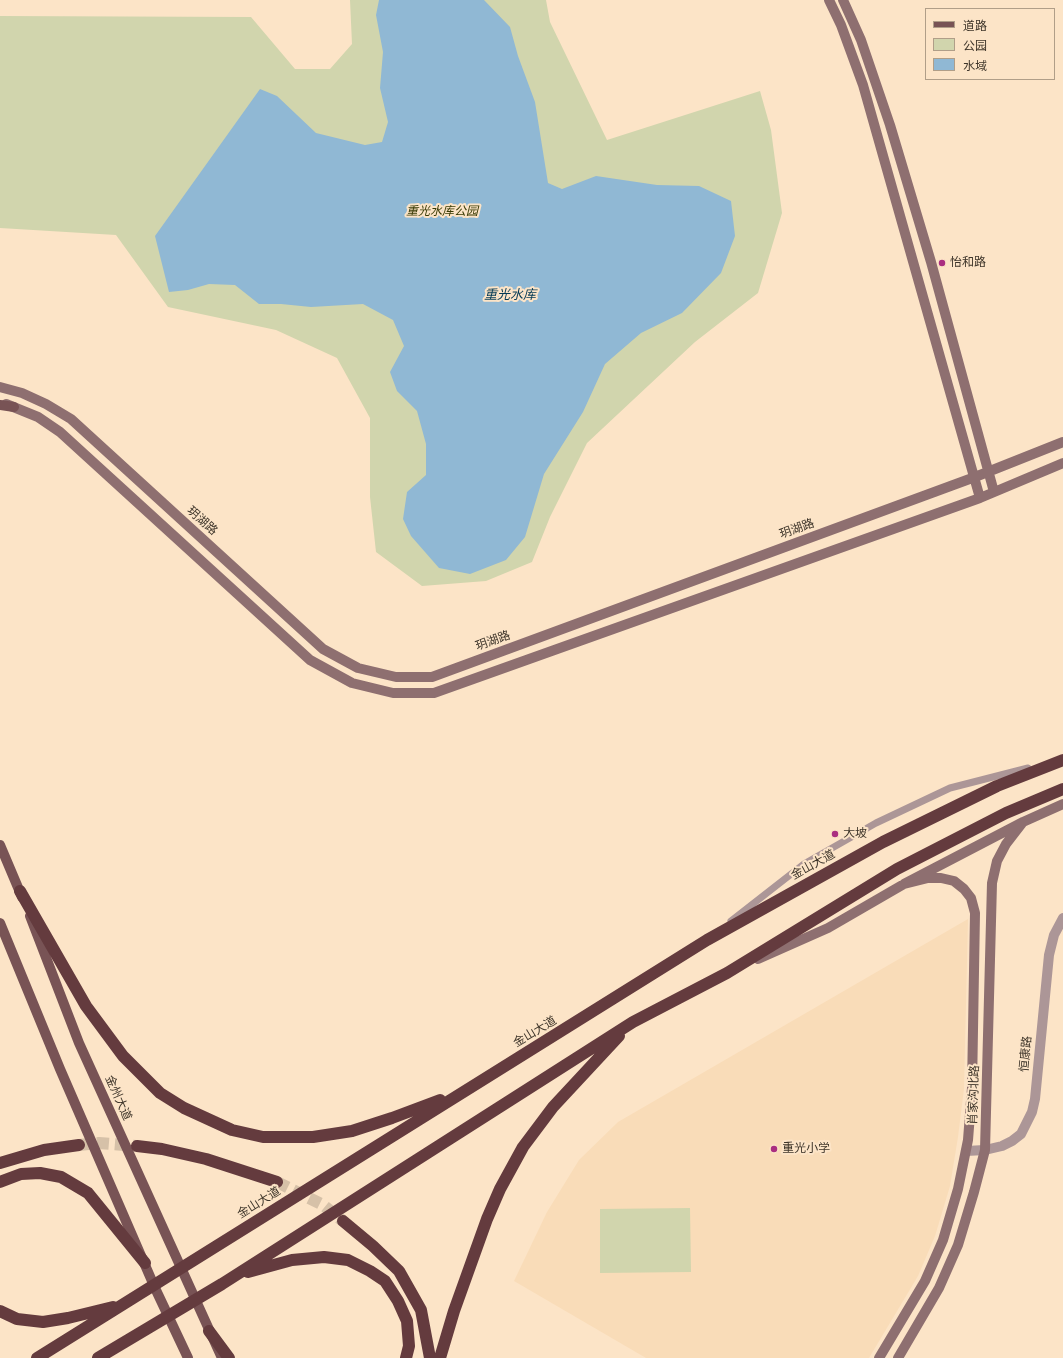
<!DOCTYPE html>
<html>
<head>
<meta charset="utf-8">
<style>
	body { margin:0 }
	#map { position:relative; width:1063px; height:1358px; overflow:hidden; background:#fce4c7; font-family:Merriweather,"Noto Sans SC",serif }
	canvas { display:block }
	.legend { position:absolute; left:925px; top:8px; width:130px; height:72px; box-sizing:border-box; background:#fce4c7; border:1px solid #b09e88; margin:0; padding:5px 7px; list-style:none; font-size:12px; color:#3e352a }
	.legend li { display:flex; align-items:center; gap:8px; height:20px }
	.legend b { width:20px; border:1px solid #b09e88 }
</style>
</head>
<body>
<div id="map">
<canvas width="1063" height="1358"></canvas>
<ul class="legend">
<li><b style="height:5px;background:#785355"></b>道路</li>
<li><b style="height:11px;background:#d1d5ad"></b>公园</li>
<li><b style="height:11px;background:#90b8d4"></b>水域</li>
</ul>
</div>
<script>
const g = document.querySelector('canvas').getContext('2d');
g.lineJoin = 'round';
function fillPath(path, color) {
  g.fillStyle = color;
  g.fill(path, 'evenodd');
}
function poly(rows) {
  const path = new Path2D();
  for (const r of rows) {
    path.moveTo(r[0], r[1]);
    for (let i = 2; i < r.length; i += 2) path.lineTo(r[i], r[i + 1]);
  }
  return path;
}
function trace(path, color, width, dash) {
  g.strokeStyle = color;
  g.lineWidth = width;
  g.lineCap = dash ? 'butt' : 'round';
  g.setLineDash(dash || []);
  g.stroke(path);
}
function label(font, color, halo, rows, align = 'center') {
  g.font = font + ' Merriweather,"Noto Sans SC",serif';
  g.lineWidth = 4;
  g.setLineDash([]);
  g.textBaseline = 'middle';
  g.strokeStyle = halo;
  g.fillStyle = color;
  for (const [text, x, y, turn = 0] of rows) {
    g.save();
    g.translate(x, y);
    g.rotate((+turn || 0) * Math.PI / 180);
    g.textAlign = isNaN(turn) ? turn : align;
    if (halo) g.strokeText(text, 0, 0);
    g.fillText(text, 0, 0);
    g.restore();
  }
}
const built = poly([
	[968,919,964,1089,958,1137,950,1186,935,1236,918,1276,869,1358,646,1358,514,1281,547,1212,579,1160,618,1122]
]);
const green = poly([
	[350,0,546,0,550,22,607,140,760,91,771,130,782,213,758,293,695,342,587,443,550,517,532,562,486,581,422,586,376,552,370,497,370,418,337,358,276,330,168,307,116,235,0,228,0,16,251,17,295,69,330,69,352,44],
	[690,1208,691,1272,600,1273,600,1209]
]);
const water = poly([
	[379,0,484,0,510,27,518,56,535,102,548,183,562,189,596,176,657,185,699,186,731,201,735,236,721,273,682,313,641,333,605,364,583,412,544,474,525,537,506,560,470,574,439,568,411,536,403,519,407,492,426,475,426,444,417,411,397,391,390,372,404,346,393,320,363,304,311,307,281,304,259,304,235,285,209,284,188,290,169,292,155,236,260,89,277,96,316,133,365,145,382,142,388,122,380,88,383,52,376,15]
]);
const highwayTunnel = poly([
	[79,1145,99,1143,136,1146],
	[277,1182,323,1205,343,1221]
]);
const lane = poly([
	[731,921,804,864,876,823,950,788,1028,768]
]);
const street = poly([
	[966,1151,985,1150,1002,1146,1012,1141,1021,1134,1032,1112,1035,1099,1049,955,1054,935,1063,918]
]);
const secondary = poly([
	[829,0,841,25,863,85,980,498],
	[843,0,861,40,890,125,931,262,994,492],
	[0,387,22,393,46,404,71,419,323,649,358,668,396,677,432,677,975,477,1063,442],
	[6,404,38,417,60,432,310,660,352,683,393,693,434,693,980,498,1063,463],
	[758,959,828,928,904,884,1023,822,1063,804],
	[879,1358,925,1281,943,1240,958,1189,968,1140,972,1088,975,913,971,898,964,889,954,881,941,878,928,878,904,884],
	[898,1358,939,1288,958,1245,974,1192,985,1150,992,883,997,861,1006,844,1023,822]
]);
const primary = poly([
	[0,405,14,407],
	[0,845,22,897],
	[30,916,79,1043,222,1358],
	[0,923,60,1069,155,1288,188,1358]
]);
const highway = poly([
	[20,891,86,1006,123,1056,160,1093,184,1108,232,1130,263,1137,313,1137,352,1131,392,1118,440,1100],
	[137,1146,162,1149,206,1159,277,1182],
	[0,1163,44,1150,79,1145],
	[0,1182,21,1174,40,1173,61,1177,88,1193,145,1263],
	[343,1221,373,1246,399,1271,421,1310,430,1358],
	[248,1272,292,1260,324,1257,348,1260,370,1271,385,1281,398,1301,407,1321,409,1346,406,1358],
	[0,1311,17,1319,43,1322,68,1318,113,1307],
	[209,1331,229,1358],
	[37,1358,707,940,883,842,997,786,1063,760],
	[98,1358,222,1284,633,1022,727,973,897,869,1006,813,1063,789],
	[440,1358,454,1311,487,1219,500,1189,523,1147,553,1107,619,1036]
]);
const markers = [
	[942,263,4,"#aa2e80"],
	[835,834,4,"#aa2e80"],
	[774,1149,4,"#aa2e80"]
];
const parkNames = [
	["重光水库公园",442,212]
];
const poiNames = [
	["怡和路",950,263],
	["大坡",843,834],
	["重光小学",782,1149]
];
const streetNames = [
	["玥湖路",202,521,42],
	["玥湖路",797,529,-20],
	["玥湖路",493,641,-20],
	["金山大道",813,865,-29],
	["金山大道",535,1032,-31],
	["恒康路",1026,1054,-85],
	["肖家沟北路",974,1095,-88],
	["金州大道",118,1098,66],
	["金山大道",259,1203,-32]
];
const waterNames = [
	["重光水库",510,295]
];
fillPath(built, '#f9dcb8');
fillPath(green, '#d1d5ad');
fillPath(water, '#90b8d4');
trace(highwayTunnel, '#d6c1a8', 12, [12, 6]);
trace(lane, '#ac9697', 7);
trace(street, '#ac9697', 10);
trace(secondary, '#8e6f70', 10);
trace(primary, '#785355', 10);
trace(highway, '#643b3e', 12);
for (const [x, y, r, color] of markers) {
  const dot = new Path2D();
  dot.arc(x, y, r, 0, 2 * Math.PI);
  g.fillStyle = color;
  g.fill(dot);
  trace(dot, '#fce4c7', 1.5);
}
label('italic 12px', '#393b05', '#fce4c7', parkNames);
label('12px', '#3e352a', '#fce4c7', poiNames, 'left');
label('12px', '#3e352a', '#fce4c7', streetNames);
label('italic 13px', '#023854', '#fce4c7', waterNames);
</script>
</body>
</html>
